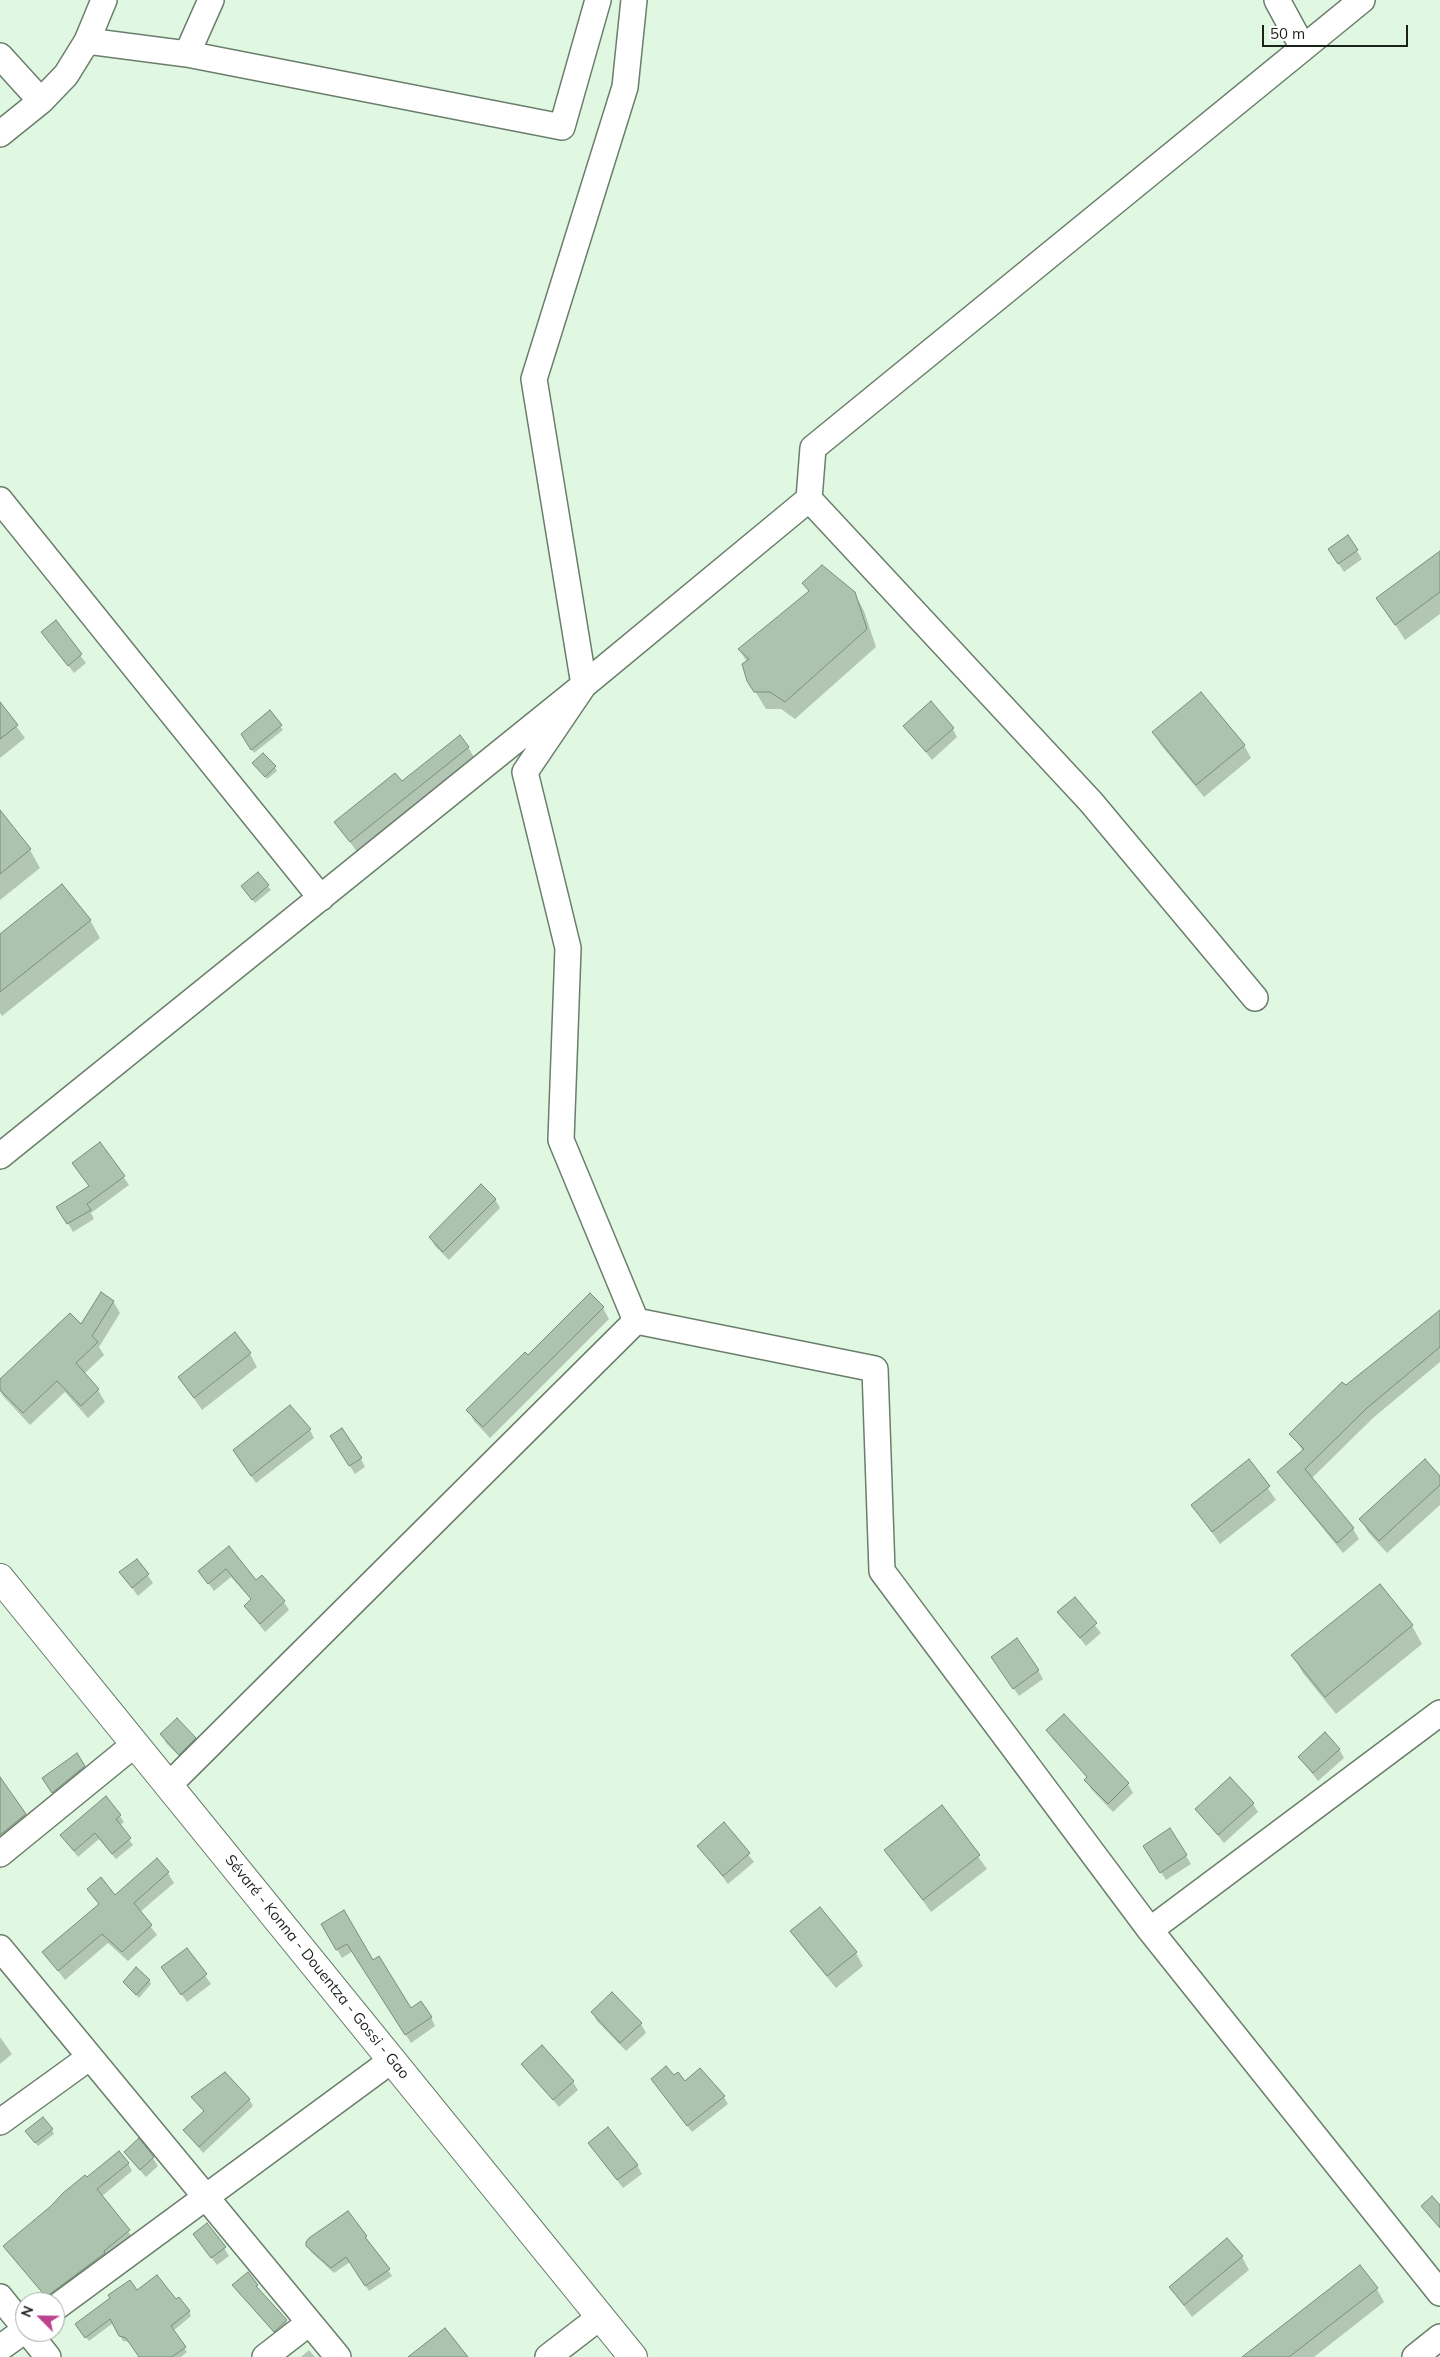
<!DOCTYPE html>
<html>
<head>
<meta charset="utf-8">
<style>
	body { margin:0 }
	#map { position:relative; width:1440px; height:2357px; overflow:hidden; background:#e0f8e1; font-family:Mulish,sans-serif }
	canvas { display:block }
	.north { position:absolute; left:15px; top:2292px; width:50px; height:50px; box-sizing:border-box; background:#fff; border:1px solid #a3a7a3; border-radius:50%; rotate:293deg; font-size:14px; font-weight:700; line-height:20px; text-align:center; color:#1a221a }
	.north::after { content:''; display:block; margin:auto; width:18px; height:22px; background:#bf4291; clip-path:polygon(50% 0,100% 100%,50% 72%,0 100%) }
	.scale { position:absolute; left:1262px; top:25px; width:146px; height:22px; box-sizing:border-box; border:2px solid #1a221a; border-top:0; padding-left:6px; font-size:15px; line-height:18px; white-space:nowrap; color:#1a221a; -webkit-text-stroke:4px #fff; paint-order:stroke }
</style>
</head>
<body>
<div id="map">
<canvas width="1440" height="2357"></canvas>
<div class="north">N</div>
<div class="scale">50 m</div>
</div>
<script>
const g = document.querySelector('canvas').getContext('2d');
g.lineJoin = 'round';
function fillPath(path, color) {
  g.fillStyle = color;
  g.fill(path, 'evenodd');
}
function poly(rows) {
  const path = new Path2D();
  for (const r of rows) {
    path.moveTo(r[0], r[1]);
    for (let i = 2; i < r.length; i += 2) path.lineTo(r[i], r[i + 1]);
  }
  return path;
}
function trace(path, color, width, dash) {
  g.strokeStyle = color;
  g.lineWidth = width;
  g.lineCap = dash ? 'butt' : 'round';
  g.setLineDash(dash || []);
  g.stroke(path);
}
function label(font, color, halo, rows, align = 'center') {
  g.font = font + ' Mulish,sans-serif';
  g.lineWidth = 4;
  g.setLineDash([]);
  g.textBaseline = 'middle';
  g.strokeStyle = halo;
  g.fillStyle = color;
  for (const [text, x, y, turn = 0] of rows) {
    g.save();
    g.translate(x, y);
    g.rotate((+turn || 0) * Math.PI / 180);
    g.textAlign = isNaN(turn) ? turn : align;
    if (halo) g.strokeText(text, 0, 0);
    g.fillText(text, 0, 0);
    g.restore();
  }
}
const shadow = poly([
	[1348,537,1362,559,1344,572,1334,557],
	[1440,552,1440,614,1405,640,1378,598],
	[804,583,854,592,864,611,876,647,795,719,781,709,766,709,748,680,747,662,739,649,809,592],
	[55,622,86,663,74,673,43,632],
	[0,704,25,738,0,758],
	[270,712,283,730,254,753,242,734],
	[905,726,953,729,957,737,932,760],
	[1153,732,1244,745,1251,758,1204,797,1161,745],
	[468,747,475,759,357,852,336,822],
	[256,767,275,767,277,771,267,779],
	[2,815,30,850,40,868,0,900,0,817],
	[257,873,271,890,255,903,242,887],
	[90,920,100,938,2,1016,0,1013,0,935],
	[100,1143,129,1185,91,1213,94,1219,73,1232,63,1215,90,1187,73,1163],
	[495,1199,500,1208,449,1260,435,1246,430,1237],
	[113,1301,120,1313,99,1347,104,1355,84,1374,98,1390,105,1402,88,1418,65,1392,30,1425,3,1396,0,1391,0,1381,81,1326],
	[603,1308,609,1319,490,1438,474,1421,468,1410,528,1357],
	[1440,1321,1440,1362,1373,1418,1312,1478,1353,1529,1359,1539,1343,1553,1285,1482,1278,1472,1303,1451,1291,1434,1346,1387],
	[250,1354,257,1367,202,1410,180,1378],
	[310,1430,314,1438,256,1483,234,1451],
	[336,1445,361,1459,365,1467,355,1474],
	[1249,1461,1276,1500,1220,1544,1193,1505],
	[1440,1478,1440,1505,1387,1553,1368,1532,1361,1519],
	[229,1548,256,1582,284,1602,289,1610,265,1632,245,1606,252,1600,231,1577,214,1591,200,1572],
	[137,1560,153,1583,138,1596,121,1573],
	[1380,1586,1412,1626,1422,1644,1336,1714,1303,1673,1293,1655],
	[1074,1599,1101,1633,1086,1646,1059,1612],
	[997,1665,1038,1670,1043,1679,1019,1696],
	[1047,1730,1128,1784,1133,1793,1113,1812,1091,1789,1086,1780,1088,1778,1052,1738],
	[162,1734,195,1739,200,1747,185,1762,166,1743],
	[1339,1749,1344,1758,1318,1781,1299,1757],
	[76,1755,89,1775,58,1800,49,1787],
	[5,1786,30,1823,0,1842,0,1790],
	[1253,1804,1258,1812,1224,1843,1196,1809],
	[942,1807,987,1869,931,1912,886,1850],
	[120,1816,124,1822,119,1826,133,1845,116,1859,99,1839,78,1857,61,1835],
	[724,1824,754,1862,728,1884,699,1846],
	[1170,1830,1191,1864,1166,1880,1150,1855],
	[168,1873,174,1883,140,1912,157,1935,128,1961,108,1943,65,1980,44,1952,100,1906,89,1889,115,1897],
	[322,1924,373,1962,411,2010,431,2017,435,2026,411,2043,353,1951,342,1958],
	[792,1931,856,1953,863,1966,836,1988,800,1944],
	[187,1949,211,1984,187,2002,163,1968],
	[149,1980,151,1984,139,1998,124,1982],
	[612,1994,641,2024,646,2033,626,2051,597,2021,592,2012],
	[0,2037,12,2054,0,2064],
	[523,2064,573,2082,578,2090,559,2107],
	[673,2077,724,2097,728,2104,692,2132,652,2079],
	[193,2098,249,2099,253,2106,203,2153,185,2130,204,2112],
	[52,2130,54,2134,38,2146,29,2135],
	[595,2151,637,2165,642,2174,623,2188],
	[125,2153,153,2158,158,2166,146,2177],
	[128,2163,132,2171,101,2197,133,2238,50,2302,5,2246,87,2179],
	[348,2212,392,2276,369,2291,350,2262,334,2273,311,2252,307,2246],
	[200,2243,224,2248,229,2256,217,2265],
	[1242,2257,1249,2270,1192,2317,1170,2287],
	[1377,2289,1384,2302,1314,2357,1244,2357],
	[137,2291,175,2301,189,2311,191,2316,173,2331,187,2352,181,2357,140,2357,130,2342,123,2341,113,2323,89,2341,80,2329],
	[273,2306,289,2324,276,2335,261,2317],
	[309,2350,315,2357,301,2357]
]);
const building = poly([
	[1348,535,1358,550,1338,564,1328,549,1348,535],
	[1440,551,1440,592,1395,625,1376,598,1440,551],
	[822,565,855,592,867,629,785,702,770,692,754,692,747,681,742,664,749,659,738,649,809,591,802,583,822,565],
	[56,620,82,654,68,666,41,632,56,620],
	[1201,692,1245,745,1196,785,1152,732,1201,692],
	[931,701,954,728,926,752,903,726,931,701],
	[0,702,18,725,0,739,0,702],
	[270,710,282,725,251,750,241,734,270,710],
	[460,735,469,747,350,842,334,822,395,773,402,781,460,735],
	[263,753,276,766,265,777,252,763,263,753],
	[0,810,31,849,0,874,0,810],
	[258,872,269,885,252,900,241,886,258,872],
	[62,884,91,920,0,992,0,934,62,884],
	[100,1142,125,1176,87,1204,91,1210,67,1224,56,1207,89,1186,72,1163,100,1142],
	[481,1184,496,1199,443,1252,429,1237,481,1184],
	[101,1292,114,1301,92,1336,98,1342,76,1363,99,1389,81,1406,57,1381,23,1413,0,1390,0,1379,70,1313,81,1324,101,1292],
	[590,1293,604,1307,483,1427,466,1410,525,1352,528,1355,590,1293],
	[1440,1310,1440,1347,1367,1408,1305,1469,1354,1528,1337,1543,1277,1472,1304,1449,1289,1434,1342,1382,1346,1385,1440,1310],
	[235,1332,251,1353,194,1398,178,1377,235,1332],
	[290,1405,311,1429,251,1476,233,1450,290,1405],
	[342,1428,362,1458,349,1466,330,1436,342,1428],
	[1249,1459,1270,1486,1212,1532,1191,1505,1249,1459],
	[1425,1459,1440,1476,1440,1485,1379,1541,1359,1519,1425,1459],
	[229,1546,256,1580,262,1575,285,1601,260,1624,244,1606,251,1599,226,1569,208,1584,198,1571,229,1546],
	[137,1559,149,1574,132,1588,119,1572,137,1559],
	[1380,1584,1413,1625,1325,1697,1291,1655,1380,1584],
	[1075,1597,1097,1623,1080,1638,1057,1612,1075,1597],
	[1017,1638,1039,1670,1013,1689,991,1657,1017,1638],
	[1064,1714,1129,1783,1108,1804,1084,1780,1087,1777,1046,1730,1064,1714],
	[177,1718,196,1738,179,1755,160,1734,177,1718],
	[1325,1732,1340,1749,1313,1773,1298,1757,1325,1732],
	[77,1753,85,1766,52,1793,42,1778,77,1753],
	[0,1777,26,1814,0,1835,0,1777],
	[1230,1777,1254,1803,1218,1835,1195,1809,1230,1777],
	[106,1796,121,1815,116,1819,131,1838,112,1854,95,1833,74,1851,60,1835,106,1796],
	[942,1805,980,1855,923,1900,884,1850,942,1805],
	[724,1822,750,1853,723,1876,697,1846,724,1822],
	[1170,1828,1187,1855,1160,1873,1143,1846,1170,1828],
	[157,1858,169,1872,134,1903,152,1925,122,1952,102,1934,58,1971,42,1952,99,1904,87,1889,101,1877,115,1895,157,1858],
	[820,1907,857,1952,827,1976,790,1931,820,1907],
	[344,1910,373,1960,379,1956,411,2008,421,2001,432,2017,405,2035,347,1944,336,1950,321,1924,344,1910],
	[187,1948,207,1974,181,1995,161,1967,187,1948],
	[136,1967,150,1980,136,1995,123,1982,136,1967],
	[612,1992,642,2023,620,2043,591,2012,612,1992],
	[542,2045,574,2081,553,2100,521,2064,542,2045],
	[666,2066,674,2075,678,2072,685,2081,700,2068,725,2096,687,2126,651,2079,666,2066],
	[225,2072,250,2099,199,2147,183,2130,204,2111,191,2097,225,2072],
	[43,2117,53,2129,35,2143,25,2131,43,2117],
	[608,2127,638,2165,617,2180,588,2143,608,2127],
	[139,2138,154,2157,140,2170,124,2152,139,2138],
	[119,2151,129,2163,97,2189,130,2230,104,2251,105,2253,46,2297,3,2246,51,2206,63,2193,85,2175,87,2177,119,2151],
	[1432,2196,1440,2205,1440,2228,1421,2206,1432,2196],
	[348,2211,367,2236,365,2237,390,2269,365,2286,346,2257,331,2268,306,2246,306,2242,309,2238,348,2211],
	[207,2223,226,2247,211,2258,193,2234,207,2223],
	[1227,2238,1243,2256,1184,2305,1169,2287,1227,2238],
	[1360,2265,1378,2288,1289,2357,1242,2357,1360,2265],
	[248,2272,258,2285,256,2286,287,2320,274,2332,232,2285,248,2272],
	[157,2275,176,2299,179,2297,190,2311,171,2326,186,2347,172,2357,139,2357,126,2338,119,2336,110,2319,85,2338,75,2324,110,2298,108,2295,130,2280,137,2290,157,2275],
	[445,2328,468,2357,408,2357,445,2328]
]);
const minor = poly([
	[1277,0,1303,48],
	[87,41,187,54,562,127,598,0],
	[187,54,211,0],
	[0,56,41,101],
	[0,134,41,101,66,75,87,41,104,0],
	[809,499,813,448,1362,0],
	[0,500,321,898],
	[0,1156,584,685,809,499,1091,802,1255,998],
	[636,1321,875,1369,882,1571,1150,1930],
	[1440,1713,1150,1930,1440,2293],
	[169,1785,636,1321,561,1140,568,948,525,772,584,685,534,379,625,87,634,0],
	[0,1854,135,1744],
	[0,1948,338,2357],
	[0,2122,90,2057],
	[0,2297,25,2328],
	[55,2308,392,2060],
	[28,2332,48,2357],
	[0,2348,25,2330],
	[265,2357,309,2323],
	[548,2357,600,2317],
	[1415,2357,1440,2337]
]);
const major = poly([
	[0,1578,633,2357]
]);
const streetNames = [
	["Sévaré - Konna - Douentza - Gossi - Gao",317,1967,51]
];
fillPath(shadow, '#0003');
fillPath(building, '#acc3ad');
trace(building, '#798e7a', 1);
trace(minor, '#6a7e6b', 28);
trace(major, '#6a7e6b', 30);
trace(minor, '#fff', 25);
trace(major, '#fff', 28);
label('15px', '#1a221a', '#fff', streetNames);
</script>
</body>
</html>
